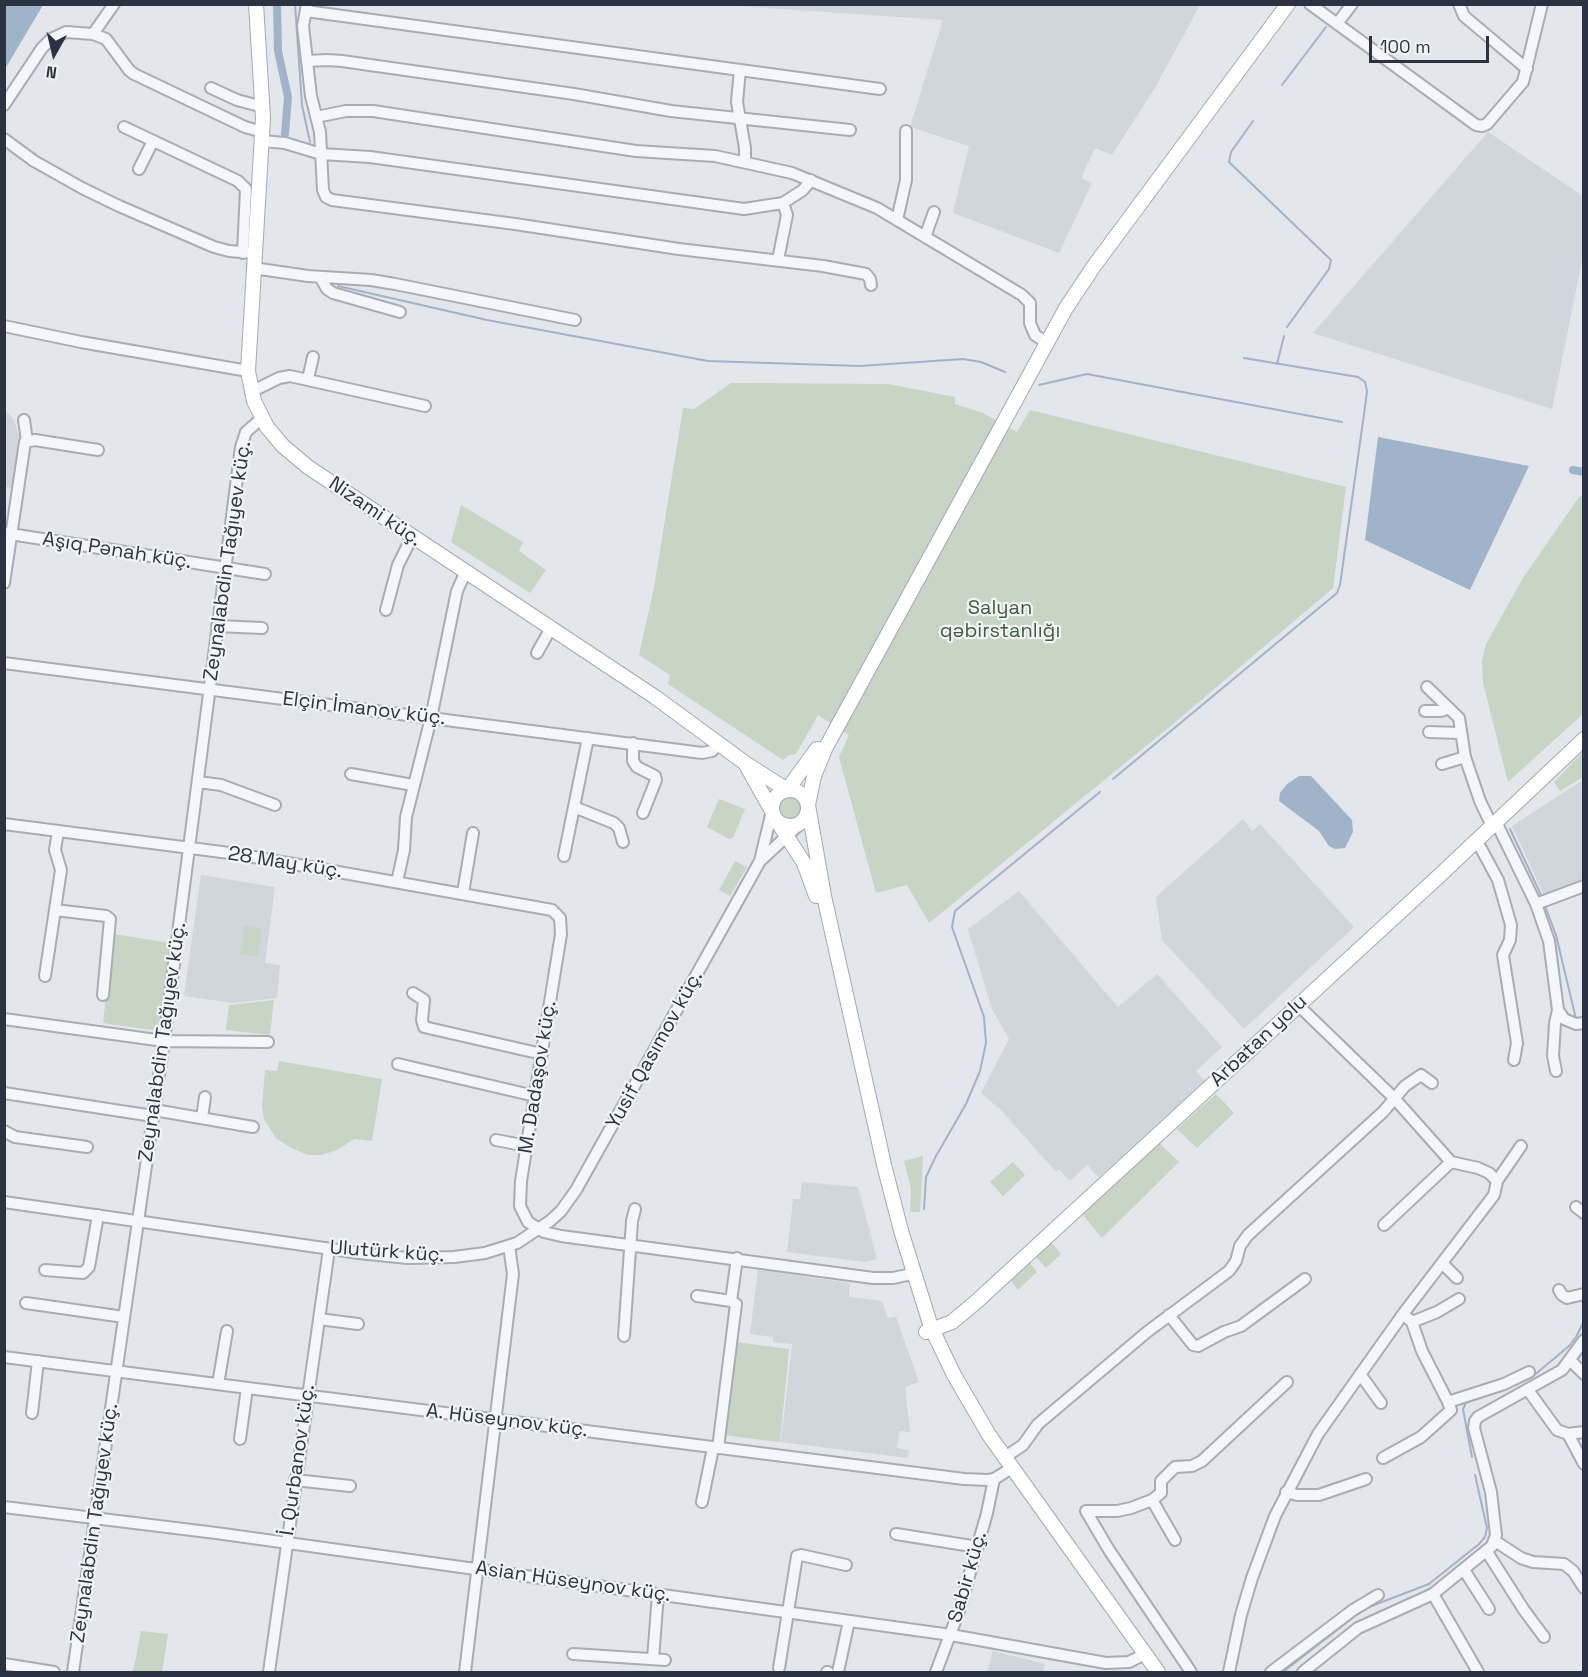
<!DOCTYPE html>
<html>
<head>
<meta charset="utf-8">
<style>
	body { margin:0 }
	#map { position:relative; width:1588px; height:1677px; overflow:hidden; background:#e3e6ea; font-family:"Space Grotesk",sans-serif }
	canvas { display:block }
	.frame { position:absolute; inset:0; border:6px solid #2b3342; pointer-events:none }
	.north { position:absolute; left:24px; top:24px; width:60px; height:60px; -webkit-text-stroke:4px #f2f5f8; paint-order:stroke; rotate:188deg; font-size:16px; font-weight:700; line-height:24px; text-align:center; color:#2b3342 }
	.north::after { content:''; display:block; margin:auto; width:21px; height:27px; background:#2b3342; clip-path:polygon(50% 0,100% 100%,50% 72%,0 100%) }
	.scale { position:absolute; left:1369px; top:36px; width:120px; height:27px; box-sizing:border-box; border:3px solid #2b3342; border-top:0; padding-left:8px; font-size:18px; line-height:21px; white-space:nowrap; color:#2b3342; -webkit-text-stroke:4px #f2f5f8; paint-order:stroke }
</style>
</head>
<body>
<div id="map">
<canvas width="1588" height="1677"></canvas>
<div class="frame"></div>
<div class="north">N</div>
<div class="scale">100 m</div>
</div>
<script>
const g = document.querySelector('canvas').getContext('2d');
g.lineJoin = 'round';
function fillPath(path, color) {
  g.fillStyle = color;
  g.fill(path, 'evenodd');
}
function poly(rows) {
  const path = new Path2D();
  for (const r of rows) {
    if (r.length === 3) {
      path.moveTo(r[0] + r[2], r[1]);
      path.arc(r[0], r[1], r[2], 0, 2 * Math.PI);
      continue;
    }
    path.moveTo(r[0], r[1]);
    for (let i = 2; i < r.length; i += 2) path.lineTo(r[i], r[i + 1]);
  }
  return path;
}
function trace(path, color, width, dash) {
  g.strokeStyle = color;
  g.lineWidth = width;
  g.lineCap = dash ? 'butt' : 'round';
  g.setLineDash(dash || []);
  g.stroke(path);
}
function label(font, color, halo, rows, align = 'center') {
  g.font = font + ' "Space Grotesk",sans-serif';
  g.lineWidth = 4.5;
  g.setLineDash([]);
  g.textBaseline = 'middle';
  g.strokeStyle = halo;
  g.fillStyle = color;
  for (const [text, x, y, turn = 0] of rows) {
    g.save();
    g.translate(x, y);
    g.rotate((+turn || 0) * Math.PI / 180);
    g.textAlign = isNaN(turn) ? turn : align;
    if (halo) g.strokeText(text, 0, 0);
    g.fillText(text, 0, 0);
    g.restore();
  }
}
const built = poly([
	[722,5,1200,5,1156,86,1112,155,1095,148,1081,178,1092,183,1059,253,953,213,969,146,910,127,943,20],
	[1488,132,1583,196,1583,255,1552,409,1313,333],
	[4,409,14,420,20,440,13,488,5,487],
	[1583,780,1583,881,1544,895,1512,826],
	[1243,819,1252,831,1260,824,1354,927,1244,1029,1162,940,1156,897],
	[201,875,275,887,265,963,280,965,277,998,233,1003,184,996],
	[1019,891,1118,1007,1157,974,1222,1047,1196,1071,1205,1081,1099,1177,1087,1165,1070,1181,1059,1169,1056,1172,1002,1111,981,1093,1009,1039,992,1009,968,929],
	[802,1182,858,1187,877,1259,864,1262,787,1252,793,1199,800,1199],
	[758,1270,850,1283,849,1297,882,1301,888,1318,896,1317,919,1382,905,1387,910,1432,899,1431,897,1448,909,1450,908,1458,781,1442,792,1344,773,1342,773,1337,750,1334],
	[993,1651,1045,1664,1043,1672,987,1672]
]);
const green = poly([
	[731,383,888,384,955,397,955,404,983,413,1017,432,1030,410,1346,487,1333,588,1173,724,929,923,907,885,876,893,839,757,849,735,818,715,796,754,789,755,783,760,668,684,670,675,639,655,654,588,683,408,694,409],
	[1583,495,1583,714,1508,782,1483,682,1482,661,1486,644,1523,578,1579,497],
	[461,505,523,542,519,551,546,570,530,593,451,542],
	[1583,752,1583,777,1560,791,1554,782],
	[790,808,11],
	[719,799,745,809,733,838,729,839,707,827],
	[735,861,747,867,730,896,719,890],
	[244,926,262,929,258,957,240,954],
	[113,934,170,943,159,1031,103,1023],
	[274,1000,270,1035,226,1030,229,1005],
	[279,1061,382,1079,372,1141,354,1139,337,1150,322,1155,308,1155,291,1148,276,1138,264,1119,262,1106,265,1070,277,1071],
	[1216,1094,1234,1113,1197,1148,1177,1129],
	[1158,1142,1179,1162,1102,1238,1082,1214],
	[923,1156,920,1212,910,1212,911,1188,904,1161],
	[1013,1162,1025,1175,1003,1196,990,1182],
	[1052,1243,1061,1254,1046,1268,1036,1257],
	[1029,1262,1037,1272,1018,1290,1010,1279],
	[735,1342,789,1349,780,1442,723,1435],
	[141,1631,168,1634,162,1672,133,1672]
]);
const water = poly([
	[5,4,43,5,5,69,4,5],
	[1378,437,1529,466,1470,590,1365,540],
	[1299,776,1311,776,1352,820,1353,832,1345,848,1335,849,1329,846,1319,831,1279,801,1280,793,1287,784]
]);
const stream = poly([
	[295,4,302,105,310,142],
	[1282,85,1326,27],
	[1253,121,1231,152,1229,162,1331,260,1329,269,1287,327],
	[338,286,487,320,708,361,860,366,963,359,981,362,1005,372],
	[1277,364,1284,336],
	[1039,385,1087,374,1342,422],
	[1113,779,1337,593,1340,585,1365,407,1367,391,1365,382,1358,377,1244,358],
	[1510,829,1542,897],
	[1545,906,1556,935,1576,1019],
	[924,1209,926,1177,936,1156,966,1104,980,1071,986,1043,984,1017,952,927,955,911,1100,792],
	[1507,1388,1532,1377,1569,1346,1576,1337,1584,1321],
	[1472,1457,1463,1409,1466,1403,1499,1391],
	[1283,1672,1355,1616,1369,1607,1429,1584,1479,1544,1485,1537,1487,1528,1475,1475]
]);
const canal = poly([
	[277,4,278,51,288,97,285,134],
	[1573,470,1584,472]
]);
const minor = poly([
	[307,4,303,26,311,96,320,132,323,190,326,197,332,200,515,224,679,249,823,266,866,274,870,279,871,285],
	[1310,4,1476,125,1482,126,1487,124,1523,82,1542,4],
	[1459,4,1464,16,1527,69],
	[306,11,880,89],
	[1337,24,1352,4],
	[93,34,114,4],
	[307,61,327,60,342,61,574,94,671,111,850,130],
	[740,70,737,102,745,148,745,162],
	[211,88,237,100,263,107],
	[4,105,42,48,51,39,66,32,93,34,106,39,129,70,134,74,245,127,263,132],
	[316,117,346,111,373,111,636,151,715,156,792,173,877,208,1022,295,1030,303,1030,323,1035,335,1047,343],
	[124,127,238,181,246,189,243,253],
	[4,139,34,161,82,188,119,206,214,247,229,251,254,253],
	[262,141,285,143,321,154,370,157,744,209,783,203,803,190,811,180],
	[139,169,153,141],
	[897,220,906,180,906,131],
	[925,237,934,212],
	[778,260,787,215,783,203],
	[253,268,308,276,371,280,395,284,575,320],
	[320,277,327,289,333,293,400,312],
	[4,326,81,342,248,371],
	[308,379,313,357],
	[251,392,279,378,290,376,425,406],
	[24,420,27,441],
	[4,533,265,574],
	[4,583,25,442,35,440,98,450],
	[386,610,398,565,412,537],
	[217,626,262,628],
	[537,653,551,628],
	[4,663,702,753,712,751,719,744],
	[1427,687,1459,718,1465,757,1480,801,1492,826],
	[1425,711,1441,711,1449,708],
	[1429,732,1460,733],
	[633,743,633,761,637,767,655,776,656,780,643,813],
	[1442,764,1465,757],
	[351,774,413,785],
	[198,782,221,785,275,805],
	[574,807,614,823,619,828,623,842],
	[772,811,760,861,803,821],
	[1496,822,1536,904,1549,941,1558,1010,1564,1019,1576,1024,1584,1023],
	[4,824,237,854,552,910,560,918,561,934,521,1181,520,1206,528,1222,544,1232,561,1236,873,1278,893,1278,907,1275],
	[1477,841,1498,880,1511,925,1510,940,1503,955,1517,1043,1514,1060],
	[564,856,588,738],
	[397,882,404,850,406,817,431,718,457,591,466,571],
	[463,893,473,833],
	[1536,904,1584,886],
	[55,910,106,916,110,919,103,995],
	[45,976,61,870,55,850,58,831],
	[413,993,424,1000,422,1020,424,1027,542,1054],
	[1298,1005,1394,1098,1451,1162,1384,1225],
	[4,1019,164,1041,268,1042],
	[398,1064,535,1096],
	[1556,1071,1553,1056,1555,1023,1558,1010],
	[4,1093,153,1116],
	[154,1110,253,1127],
	[202,1118,205,1097],
	[4,1131,15,1137,87,1147],
	[496,1140,527,1146],
	[1451,1162,1478,1168,1489,1173,1497,1181],
	[4,1202,359,1253,408,1258,454,1257,485,1253,517,1243,550,1221,561,1211,576,1190,760,861],
	[1576,1207,1584,1213],
	[1442,1263,1457,1278],
	[45,1270,83,1273,89,1267,98,1215],
	[1559,1290,1562,1295,1567,1298,1584,1294],
	[697,1296,731,1301,736,1304,718,1448],
	[731,1301,737,1258],
	[26,1303,124,1317],
	[1403,1314,1412,1322,1422,1351,1448,1402,1504,1384,1529,1372],
	[1169,1315,1193,1345,1198,1346,1224,1332,1241,1326,1305,1279],
	[319,1319,358,1324],
	[1412,1322,1437,1312,1459,1299],
	[624,1336,632,1221,635,1209],
	[4,1357,964,1479,988,1480,994,1479,1007,1471],
	[1570,1360,1584,1374],
	[1360,1374,1381,1403],
	[218,1384,227,1331],
	[1528,1390,1557,1430,1568,1434,1584,1432],
	[32,1413,38,1361],
	[1568,1434,1584,1464],
	[240,1439,247,1388],
	[1005,1457,1023,1445,1038,1424,1147,1332,1229,1271,1236,1261,1240,1246,1248,1235,1383,1112,1405,1086,1421,1075,1432,1083],
	[1383,1458,1421,1437,1451,1410,1448,1402],
	[295,1480,350,1486],
	[1286,1492,1297,1495,1319,1495,1366,1479],
	[1152,1500,1175,1540],
	[702,1502,713,1448],
	[4,1507,216,1533,951,1635,1106,1663,1129,1662,1139,1657],
	[896,1534,978,1547],
	[1495,1541,1521,1558,1533,1562,1564,1564,1573,1571,1584,1588],
	[1487,1552,1524,1610,1544,1637],
	[1464,1570,1489,1609],
	[1433,1594,1478,1672],
	[573,1654,665,1660],
	[653,1659,658,1594],
	[4,1664,54,1672],
	[779,1668,797,1556,801,1555,846,1565],
	[73,1672,164,1041,241,447,246,432,262,418],
	[269,1672,329,1249],
	[465,1672,513,1274,509,1246],
	[827,1672,828,1672],
	[838,1672,849,1621],
	[936,1672,959,1611,987,1513,994,1479],
	[1191,1672,1109,1550,1086,1511,1117,1511,1131,1508,1152,1500,1161,1493,1161,1481,1175,1467,1192,1466,1202,1461,1287,1382],
	[1229,1672,1241,1615,1252,1578,1275,1516,1318,1434,1403,1314,1494,1195,1497,1181,1521,1146],
	[1271,1672,1353,1610,1378,1595],
	[1303,1672,1358,1628,1433,1594,1492,1546,1496,1535,1491,1492,1474,1428,1475,1421,1478,1417,1562,1370,1584,1340]
]);
const major = poly([
	[256,4,263,118,248,371,254,401,267,427,283,446,308,467,655,697,745,763],
	[790,808,18],
	[772,811,745,763,787,790,817,749],
	[777,821,804,863,816,896],
	[926,1332,952,1322,976,1302,1439,876,1584,739],
	[1158,1672,989,1435,954,1375,931,1327,902,1234,885,1169,824,896,808,805,814,776,825,749,1066,308,1094,266,1288,4]
]);
const streetNames = [
	["Nizami küç.",375,512,34],
	["Aşıq Pənah küç.",117,551,9],
	["Zeynalabdin Tağıyev küç.",228,561,-82],
	["Elçin İmanov küç.",364,709,7],
	["28 May küç.",285,863,9],
	["Arbatan yolu",1259,1041,-43],
	["Zeynalabdin Tağıyev küç.",163,1042,-82],
	["Yusif Qasımov küç.",655,1050,-61],
	["M. Dadaşov küç.",538,1077,-81],
	["Ulutürk küç.",387,1252,4],
	["A. Hüseynov küç.",507,1421,7],
	["İ. Qurbanov küç.",298,1460,-82],
	["Zeynalabdin Tağıyev küç.",95,1523,-82],
	["Sabir küç.",968,1577,-74],
	["Asian Hüseynov küç.",573,1582,8]
];
const parkNames = [
	["Salyan",1000,609],
	["qəbirstanlığı",1000,632]
];
fillPath(built, '#d1d5dc');
fillPath(green, '#c8d4c4');
fillPath(water, '#9fb4c9');
trace(stream, '#9fb4c9', 2);
trace(canal, '#9fb4c9', 8);
trace(minor, '#a8adb4', 14);
trace(major, '#a2aab6', 16);
trace(minor, '#f5f6f9', 10);
trace(major, '#fff', 14);
label('20px', '#2b3342', '#f2f5f8', streetNames);
label('20px', '#405d39', '#f2f5f8', parkNames);
</script>
</body>
</html>
